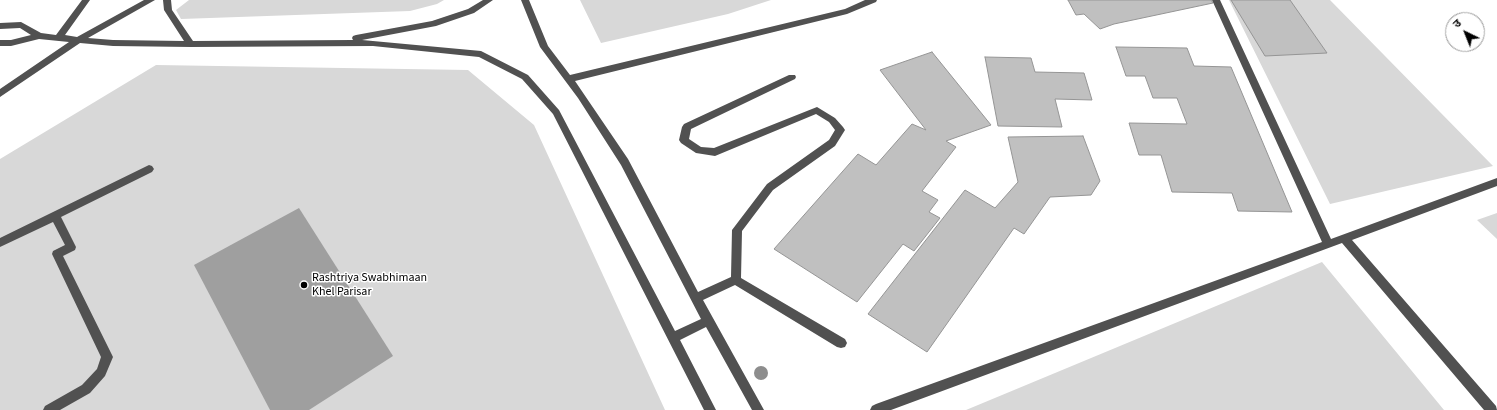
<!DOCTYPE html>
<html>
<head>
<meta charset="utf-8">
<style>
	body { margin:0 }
	#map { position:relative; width:1497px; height:410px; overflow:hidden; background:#fff; font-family:"Source Sans 3","Noto Sans Devanagari",sans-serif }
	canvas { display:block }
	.north { position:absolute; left:1445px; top:12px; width:40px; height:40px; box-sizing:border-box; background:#fff; border:1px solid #999; border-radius:50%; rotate:317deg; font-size:11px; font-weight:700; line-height:16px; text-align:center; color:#000 }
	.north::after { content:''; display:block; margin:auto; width:14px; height:18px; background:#000; clip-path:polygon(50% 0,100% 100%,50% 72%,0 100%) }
</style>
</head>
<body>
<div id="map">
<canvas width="1497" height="410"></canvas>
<div class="north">उ</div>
</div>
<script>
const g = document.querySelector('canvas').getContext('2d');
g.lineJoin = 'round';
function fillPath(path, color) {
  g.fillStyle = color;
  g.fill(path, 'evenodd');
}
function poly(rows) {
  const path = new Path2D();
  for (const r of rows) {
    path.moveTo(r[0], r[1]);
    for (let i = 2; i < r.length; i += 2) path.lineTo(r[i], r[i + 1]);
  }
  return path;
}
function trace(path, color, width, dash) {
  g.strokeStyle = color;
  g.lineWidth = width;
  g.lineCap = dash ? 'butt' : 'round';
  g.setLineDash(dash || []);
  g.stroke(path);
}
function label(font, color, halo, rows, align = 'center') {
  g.font = font + ' "Source Sans 3",sans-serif';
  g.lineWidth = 3;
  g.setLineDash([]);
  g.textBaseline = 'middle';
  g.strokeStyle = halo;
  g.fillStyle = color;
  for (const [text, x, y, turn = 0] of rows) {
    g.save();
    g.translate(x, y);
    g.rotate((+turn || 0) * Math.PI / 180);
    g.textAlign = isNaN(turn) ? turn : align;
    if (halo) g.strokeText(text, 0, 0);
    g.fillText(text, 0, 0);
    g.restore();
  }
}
const green = poly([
	[189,0,444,0,437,4,410,11,181,19,176,10],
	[580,0,771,0,728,14,601,43],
	[1229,0,1330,0,1493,166,1330,204],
	[156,65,468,70,534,125,665,410,0,410,0,159],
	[1497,213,1497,239,1477,220],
	[1322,262,1444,410,966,410]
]);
const water = poly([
	[299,208,393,356,309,410,270,410,194,265]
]);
const building = poly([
	[1068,0,1211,0,1213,3,1114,24,1100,29,1084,14,1076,15,1068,0],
	[1231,0,1290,0,1327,53,1265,56,1231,0],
	[1116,47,1187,48,1194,66,1231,67,1292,212,1238,211,1232,193,1172,192,1161,155,1139,155,1129,123,1187,124,1177,98,1153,98,1145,76,1126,76,1116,47],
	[932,52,991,125,946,141,956,147,922,191,938,200,929,212,940,218,914,251,903,244,857,302,774,249,858,154,876,165,912,124,926,130,880,70,932,52],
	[985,57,1031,58,1035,72,1084,73,1092,100,1055,99,1062,127,998,126,985,57],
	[1083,136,1100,181,1091,195,1050,197,1024,234,1014,228,927,352,868,314,965,190,995,208,1018,182,1008,137,1083,136]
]);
const minor = poly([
	[82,0,90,0,65,35,77,37,144,0,155,0,88,38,113,40,184,41,164,10,163,0,171,0,172,10,193,41,353,40,352,38,353,36,356,35,432,21,468,9,483,0,493,0,474,13,436,26,362,40,481,51,528,75,559,110,675,331,701,319,621,165,578,98,540,47,521,0,529,0,548,46,570,75,845,9,865,0,877,0,876,2,847,14,575,81,628,159,698,292,731,277,732,230,767,184,829,140,835,130,829,122,816,114,715,156,696,153,681,143,679,140,682,127,684,124,789,75,795,75,796,77,795,79,691,129,689,139,701,147,714,148,817,107,835,118,843,127,845,130,835,146,773,190,742,231,741,278,845,339,847,343,845,347,841,348,837,347,735,285,703,300,764,410,752,410,706,327,680,340,716,410,704,410,553,114,522,79,479,57,373,46,191,47,113,46,80,43,0,97,0,89,69,42,39,39,11,46,0,46,0,40,11,40,31,35,20,28,0,29,0,23,21,22,41,33,56,35,82,0],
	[1212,0,1220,0,1331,239,1497,178,1497,186,1352,240,1496,406,1497,410,1484,410,1342,243,891,410,870,410,872,406,876,404,1322,242,1212,0],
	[149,165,152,166,154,169,152,172,61,217,76,247,75,250,63,256,113,357,105,376,90,393,60,410,43,410,45,406,82,385,97,369,101,357,52,254,53,251,65,245,53,222,0,247,0,238,149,165]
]);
const trees = [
	[761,373]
];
const markers = [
	[304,285,4,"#000"]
];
const poiNames = [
	["Rashtriya Swabhimaan",312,278],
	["Khel Parisar",312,292]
];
fillPath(green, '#d8d8d8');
fillPath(water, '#9f9f9f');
fillPath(building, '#c0c0c0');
trace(building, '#959595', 1);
fillPath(minor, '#515151');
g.fillStyle = '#8d8d8d';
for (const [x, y] of trees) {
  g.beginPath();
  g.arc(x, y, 7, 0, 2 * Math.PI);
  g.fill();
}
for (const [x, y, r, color] of markers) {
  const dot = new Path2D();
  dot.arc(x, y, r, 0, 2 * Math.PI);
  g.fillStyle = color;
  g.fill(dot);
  trace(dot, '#fff', 1.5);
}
label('12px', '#000', '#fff', poiNames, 'left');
</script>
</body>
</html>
